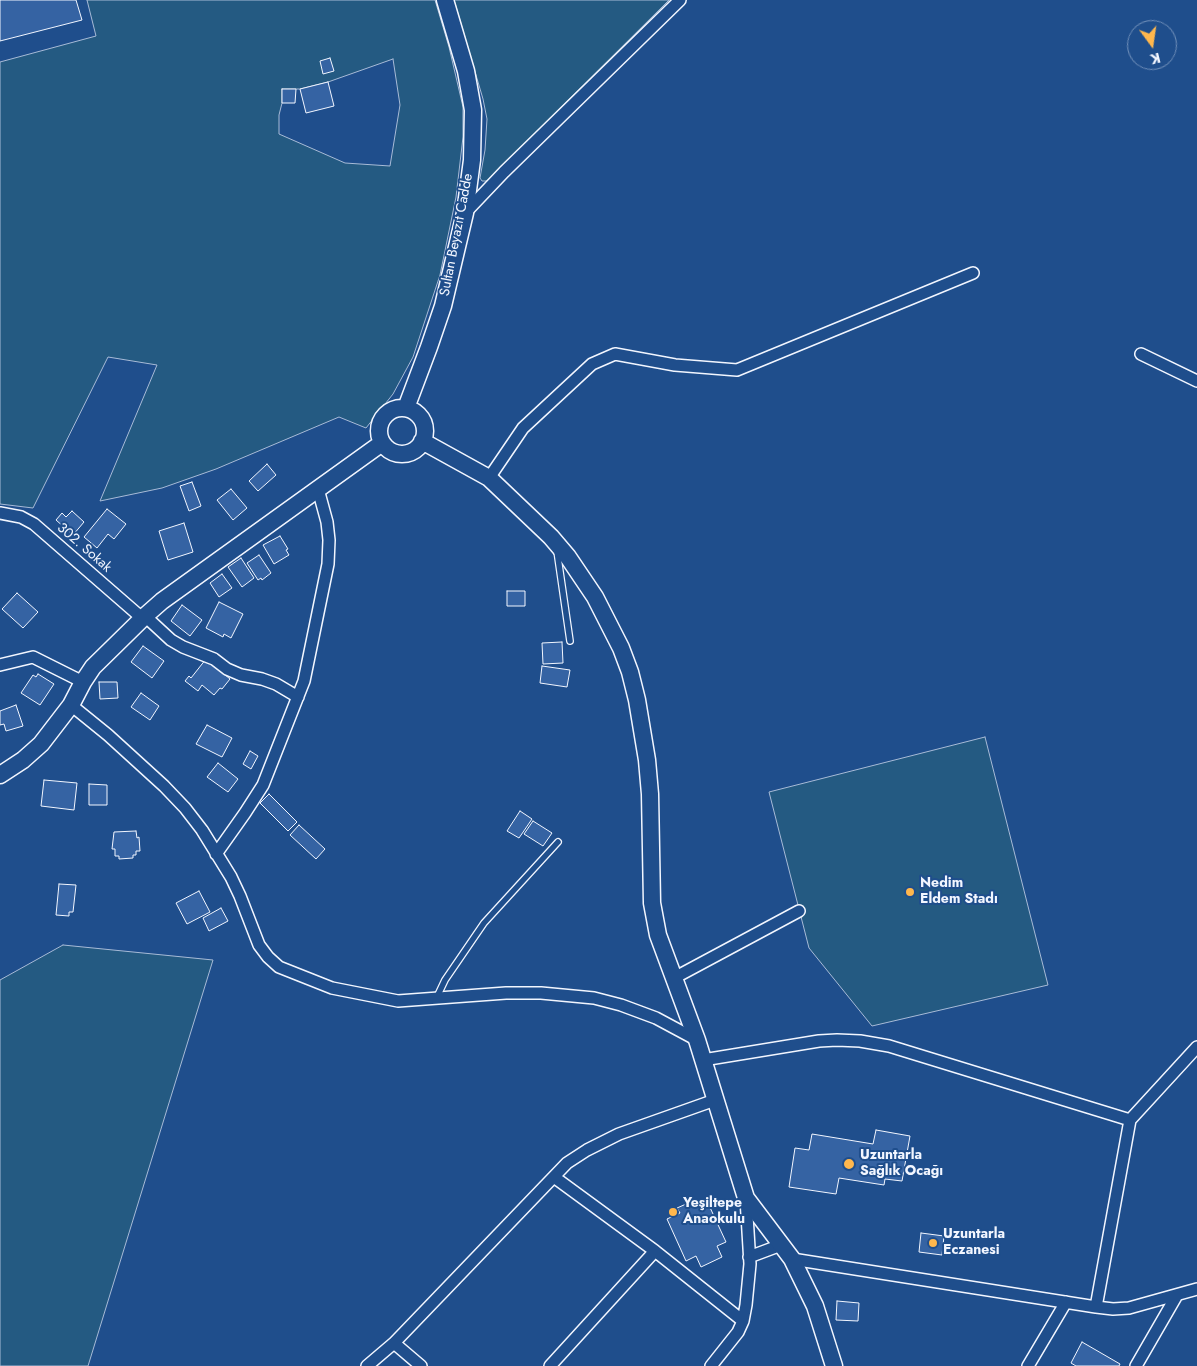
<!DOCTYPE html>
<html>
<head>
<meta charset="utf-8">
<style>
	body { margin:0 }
	#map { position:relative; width:1197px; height:1366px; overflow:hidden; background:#1f4e8c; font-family:Jost,sans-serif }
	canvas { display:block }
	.north { position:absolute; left:1127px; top:20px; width:50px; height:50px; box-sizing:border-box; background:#1f4e8c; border:1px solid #7391ba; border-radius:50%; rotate:166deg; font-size:14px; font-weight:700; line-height:20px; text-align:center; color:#f2f6ff }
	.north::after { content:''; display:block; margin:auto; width:18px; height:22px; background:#ffb74d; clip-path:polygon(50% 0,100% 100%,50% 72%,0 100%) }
</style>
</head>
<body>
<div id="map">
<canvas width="1197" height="1366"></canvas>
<div class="north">K</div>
</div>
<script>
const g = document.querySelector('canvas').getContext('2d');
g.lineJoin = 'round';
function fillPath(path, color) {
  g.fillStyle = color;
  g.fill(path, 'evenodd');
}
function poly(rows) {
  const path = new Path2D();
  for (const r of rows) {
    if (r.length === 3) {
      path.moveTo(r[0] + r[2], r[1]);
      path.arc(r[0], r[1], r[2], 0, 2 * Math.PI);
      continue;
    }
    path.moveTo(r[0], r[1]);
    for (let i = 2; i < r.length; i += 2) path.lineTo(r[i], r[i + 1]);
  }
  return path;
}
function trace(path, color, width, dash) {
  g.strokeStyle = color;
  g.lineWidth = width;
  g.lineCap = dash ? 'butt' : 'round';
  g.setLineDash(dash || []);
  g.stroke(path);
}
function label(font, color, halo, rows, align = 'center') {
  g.font = font + ' Jost,sans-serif';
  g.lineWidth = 4;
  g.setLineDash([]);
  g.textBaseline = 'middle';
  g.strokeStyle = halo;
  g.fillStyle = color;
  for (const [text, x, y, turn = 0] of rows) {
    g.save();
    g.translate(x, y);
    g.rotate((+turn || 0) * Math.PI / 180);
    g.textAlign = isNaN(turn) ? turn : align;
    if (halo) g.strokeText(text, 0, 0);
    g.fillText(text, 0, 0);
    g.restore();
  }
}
const green = poly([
	[87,0,435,0,449,47,463,107,463,137,456,197,440,275,413,357,393,394,366,428,339,417,216,469,162,488,100,501,157,365,108,357,33,508,0,504,0,62,96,36,87,0],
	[393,59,400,105,390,166,345,163,279,134,279,115,282,103,282,89,300,89,328,82,393,59],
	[454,0,669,0,487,181,482,181,480,178,485,150,487,119,483,99,454,0],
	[985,737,1048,985,872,1026,809,948,769,792,985,737],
	[63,945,213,960,88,1366,0,1366,0,980,63,945]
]);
const building = poly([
	[0,0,76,0,82,20,0,41,0,0],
	[330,58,334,71,323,74,320,61,330,58],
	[328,82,334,106,306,113,300,89,328,82],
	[282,89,296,89,295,103,282,103,282,89],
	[267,464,276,475,258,491,249,481,267,464],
	[192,482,201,506,189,511,180,486,192,482],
	[231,489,247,508,233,520,217,500,231,489],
	[107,509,126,524,114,539,108,534,97,548,84,537,107,509],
	[72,511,84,522,73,535,56,520,62,513,66,517,72,511],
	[184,523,193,552,168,560,159,531,184,523],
	[280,536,288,549,286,550,289,555,274,564,263,545,280,536],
	[259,555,271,573,262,580,261,578,258,580,247,563,259,555],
	[241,558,254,578,242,587,228,567,241,558],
	[222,574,232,588,219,597,210,583,222,574],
	[507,591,525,591,525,606,507,606,507,591],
	[17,593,38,612,23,628,2,609,17,593],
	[219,602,243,614,231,638,224,634,223,637,206,628,219,602],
	[182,605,202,620,190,636,171,621,182,605],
	[562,642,563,663,543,664,542,643,562,642],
	[143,646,164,661,152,678,131,662,143,646],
	[206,659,230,679,222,689,220,688,214,695,202,685,198,691,185,681,189,676,191,678,206,659],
	[542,666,570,670,567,687,540,683,542,666],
	[38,674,54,684,40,705,21,693,33,675,36,677,38,674],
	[99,682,117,682,118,698,100,699,99,682],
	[141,693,159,706,150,720,131,707,141,693],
	[16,705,23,726,6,731,4,724,0,725,0,711,16,705],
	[207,725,232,738,222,757,196,744,207,725],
	[250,751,258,756,251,769,243,764,250,751],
	[218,763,238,779,228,792,207,777,218,763],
	[44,780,77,783,74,810,41,806,44,780],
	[89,784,107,785,107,805,89,805,89,784],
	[269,794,297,822,288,831,260,803,269,794],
	[520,811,532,819,519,838,507,831,520,811],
	[533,821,552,833,543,846,524,834,533,821],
	[299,825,325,849,316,859,290,835,299,825],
	[136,831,137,838,139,837,140,851,136,851,136,855,133,855,133,858,119,859,119,856,115,856,115,849,112,849,114,832,136,831],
	[59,884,76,885,73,912,69,912,69,916,56,915,59,884],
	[199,891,210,912,187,924,176,903,199,891],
	[221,908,228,921,209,931,203,918,221,908],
	[876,1130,910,1136,902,1181,885,1179,884,1185,839,1178,836,1194,789,1187,795,1148,809,1150,812,1134,873,1144,876,1130],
	[693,1201,696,1206,707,1201,726,1242,717,1246,722,1257,701,1267,696,1256,686,1261,667,1219,680,1213,677,1208,693,1201],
	[921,1233,944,1236,942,1255,919,1252,921,1233],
	[837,1301,859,1303,858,1321,836,1320,837,1301],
	[1082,1342,1120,1364,1119,1366,1076,1366,1071,1363,1082,1342]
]);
const lane = poly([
	[557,551,570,641],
	[436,999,445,980,484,923,558,842]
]);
const street = poly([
	[465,213,504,172,680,0],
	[1141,354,1197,381],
	[489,478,523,428,592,364,615,354,675,365,737,370,973,273],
	[0,513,21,517,34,524,142,618],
	[145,616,171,640,183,647,214,659,227,669,241,675,262,679,276,684,298,697],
	[0,665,33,657,83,682],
	[71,705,108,735,164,786,185,808,202,830,231,877,240,896,259,945,268,957,279,967,332,988,398,1001,506,993,541,993,594,998,621,1005,656,1018,697,1040],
	[216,854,245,813,263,785,304,681,328,564,329,540,327,522,318,489],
	[674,978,799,911],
	[703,1060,819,1041,837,1040,860,1041,889,1046,1130,1120],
	[554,1177,655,1251,743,1321],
	[749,1257,781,1245],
	[792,1259,1096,1307,1130,1120,1197,1047],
	[1096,1307,1113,1309,1129,1308,1197,1289],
	[367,1366,394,1343],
	[421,1366,394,1343,567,1163,587,1150,619,1134,715,1100],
	[550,1366,655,1251],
	[711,1366,738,1332,743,1321,746,1305,750,1264,746,1199],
	[1028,1366,1066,1302],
	[1136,1366,1177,1295]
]);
const secondary = poly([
	[406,408,429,347,443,306,465,213,472,160,473,110,466,71,445,0],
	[402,431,23],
	[422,441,489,478,551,537,568,557,595,597,621,648,630,672,637,700,647,760,650,794,652,903,658,935,697,1040,746,1198,792,1259,815,1306,834,1366],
	[0,775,23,760,41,744,71,705,83,682,93,667,145,616,162,601,382,443]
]);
const markers = [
	[910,892,5,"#ffb74d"],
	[849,1164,6,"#ffb74d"],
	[673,1212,5,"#ffb74d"],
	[933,1243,5,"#ffb74d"]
];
const streetNames = [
	["Sultan Beyazıt Cadde",457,235,-79],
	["302. Sokak",84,548,41]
];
const poiNames = [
	["Nedim",920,884],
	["Eldem Stadı",920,900],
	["Uzuntarla",860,1156],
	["Sağlık Ocağı",860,1172],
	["Yeşiltepe",683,1204],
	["Anaokulu",683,1220],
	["Uzuntarla",943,1235],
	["Eczanesi",943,1251]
];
fillPath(green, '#245a82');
trace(green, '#a8bbd7', 1);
fillPath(building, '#3563a3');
trace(building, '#f2f6ff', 1);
trace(lane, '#f2f6ff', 8);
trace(street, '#f2f6ff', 14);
trace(secondary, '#f2f6ff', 19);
trace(lane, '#1f4e8c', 5.5);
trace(street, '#1f4e8c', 11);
trace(secondary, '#1f4e8c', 16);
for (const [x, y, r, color] of markers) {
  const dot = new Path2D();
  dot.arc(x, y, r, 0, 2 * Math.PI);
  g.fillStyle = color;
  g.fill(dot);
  trace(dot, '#1f4e8c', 2);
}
label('14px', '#f2f6ff', '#1f4e8c', streetNames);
label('bold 14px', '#f2f6ff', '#1f4e8c', poiNames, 'left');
</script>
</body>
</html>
